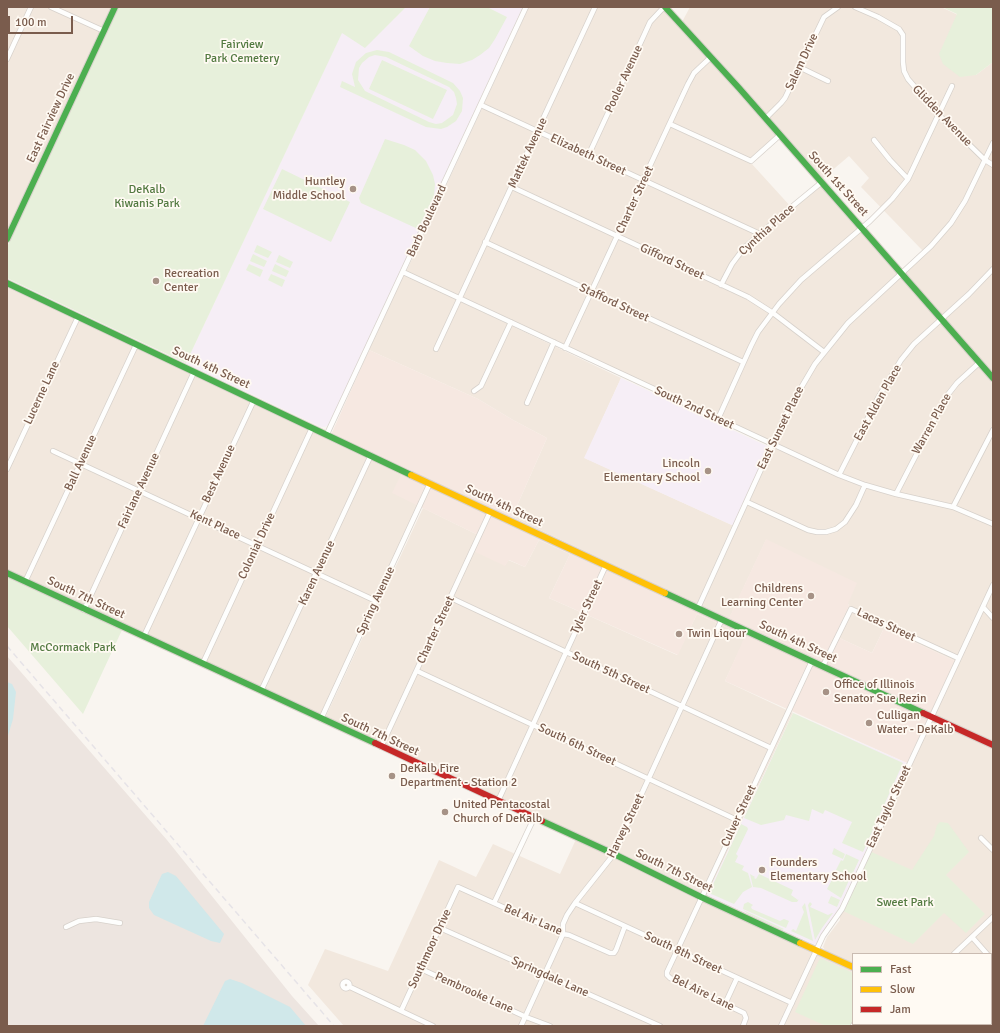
<!DOCTYPE html>
<html>
<head>
<meta charset="utf-8">
<style>
	body { margin:0 }
	#map { position:relative; width:1000px; height:1033px; overflow:hidden; background:#f9f5f0; font-family:Signika,sans-serif }
	canvas { display:block }
	.frame { position:absolute; inset:0; border:8px solid #7a5c4d; pointer-events:none }
	.legend { position:absolute; left:852px; top:953px; width:140px; height:72px; box-sizing:border-box; background:#fffaf3; border:1px solid #cabbb1; margin:0; padding:5px 7px; list-style:none; font-size:12px; color:#7a5c4d }
	.legend li { display:flex; align-items:center; gap:8px; height:20px }
	.legend b { width:20px; border:1px solid #cabbb1 }
	.scale { position:absolute; left:8px; top:16px; width:65px; height:18px; box-sizing:border-box; border:2px solid #7a5c4d; border-top:0; padding-left:5px; font-size:12px; line-height:14px; white-space:nowrap; color:#7a5c4d; -webkit-text-stroke:3px #fffaf3; paint-order:stroke }
</style>
</head>
<body>
<div id="map">
<canvas width="1000" height="1033"></canvas>
<div class="frame"></div>
<ul class="legend">
<li><b style="height:5px;background:#4caf50"></b>Fast</li>
<li><b style="height:5px;background:#ffc107"></b>Slow</li>
<li><b style="height:5px;background:#c62828"></b>Jam</li>
</ul>
<div class="scale">100 m</div>
</div>
<script>
const g = document.querySelector('canvas').getContext('2d');
g.lineJoin = 'round';
function fillPath(path, color) {
  g.fillStyle = color;
  g.fill(path, 'evenodd');
}
function poly(rows) {
  const path = new Path2D();
  for (const r of rows) {
    if (r.length === 3) {
      path.moveTo(r[0] + r[2], r[1]);
      path.arc(r[0], r[1], r[2], 0, 2 * Math.PI);
      continue;
    }
    path.moveTo(r[0], r[1]);
    for (let i = 2; i < r.length; i += 2) path.lineTo(r[i], r[i + 1]);
  }
  return path;
}
function trace(path, color, width, dash) {
  g.strokeStyle = color;
  g.lineWidth = width;
  g.lineCap = dash ? 'butt' : 'round';
  g.setLineDash(dash || []);
  g.stroke(path);
}
function label(font, color, halo, rows, align = 'center') {
  g.font = font + ' Signika,sans-serif';
  g.lineWidth = 3.5;
  g.setLineDash([]);
  g.textBaseline = 'middle';
  g.strokeStyle = halo;
  g.fillStyle = color;
  for (const [text, x, y, turn = 0] of rows) {
    g.save();
    g.translate(x, y);
    g.rotate((+turn || 0) * Math.PI / 180);
    g.textAlign = isNaN(turn) ? turn : align;
    if (halo) g.strokeText(text, 0, 0);
    g.fillText(text, 0, 0);
    g.restore();
  }
}
const residential = poly([
	[7,7,113,7,7,235],
	[529,7,662,7,712,62,780,138,751,163,792,208,821,184,899,273,860,309,820,354,772,442,406,272],
	[690,7,941,7,958,15,976,75,993,62,993,375,901,271,923,251,861,187,869,178,849,156,822,179,682,22],
	[403,274,621,378,585,458,734,526,800,392,813,369,847,325,901,275,993,380,993,580,955,661,884,628,872,653,835,636,849,605,766,540,729,619,512,517,547,438,513,420,478,399,369,350],
	[7,286,402,471,419,505,320,717,7,570],
	[423,508,478,535,505,565,508,560,525,567,539,540,570,554,549,598,677,655,697,614,746,636,725,681,793,713,707,895,825,950,823,947,827,937,840,920,839,909,907,763,993,592,993,1026,950,1026,948,1024,991,1024,991,954,853,954,853,1024,941,1024,943,1026,344,1026,308,985,325,949,388,971,439,860,476,877,493,844,560,874,578,835,325,718]
]);
const commercial = poly([
	[369,350,478,399,513,420,547,438,512,517,729,618,766,539,857,583,848,604,849,606,835,636,872,653,884,628,955,661,907,763,725,681,745,636,697,614,678,655,549,598,570,554,539,540,525,567,509,560,505,566,471,550,478,535,392,493,402,472,330,437]
]);
const industrial = poly([
	[7,656,167,840,292,996,319,1026,7,1026]
]);
const education = poly([
	[406,7,523,7,329,424,325,427,321,427,186,363,342,32,365,47],
	[621,378,769,447,734,526,584,458],
	[793,713,907,763,839,909,824,930,815,945,707,895]
]);
const green = poly([
	[119,7,406,7,365,48,342,33,186,363,7,278,7,247],
	[430,7,487,7,507,17,495,39,489,48,480,55,472,60,460,64,447,63,435,61,423,56,409,46],
	[942,7,993,7,993,62,976,75,960,77,943,64,939,54,957,14],
	[377,50,389,52,453,83,460,91,463,98,462,111,456,121,447,127,441,129,426,127,340,87,342,81,355,87,352,74,356,62,366,53],
	[375,55,386,57,449,87,454,92,456,98,457,104,453,115,442,123,436,124,429,122,365,91,358,80,359,68,362,63,369,57],
	[382,60,447,90,433,119,369,89],
	[385,139,404,145,415,150,426,161,433,175,435,184,434,196,418,229,361,203,359,198],
	[282,169,350,202,331,242,263,209],
	[257,245,272,252,268,258,254,252],
	[253,254,267,261,264,267,250,261],
	[279,255,293,262,290,268,276,262],
	[249,264,263,270,260,277,246,270],
	[275,264,289,271,286,277,272,271],
	[271,274,285,280,282,287,268,280],
	[7,576,122,630,83,714,7,626],
	[793,713,903,763,863,852,842,843,852,822,825,810,823,814,812,809,809,821,786,815,784,820,761,825,744,818],
	[940,822,948,823,969,852,946,875,985,914,966,933,944,913,913,944,839,909,867,850,912,870,934,836,937,825],
	[741,824,747,827,748,829,736,854,738,856,735,862,744,866,742,870,748,873,752,887,743,892,734,904,709,893],
	[834,848,845,854,843,859,832,854],
	[846,854,859,860,851,877,836,870,841,860,843,861],
	[836,872,850,878,841,898,827,889],
	[750,874,755,877,754,878,756,879,759,874,793,890,791,895,798,900,799,899,797,902,792,902,761,888,753,887],
	[831,896,840,900,837,907,828,903],
	[748,902,753,905,751,907,752,909,780,921,784,919,789,921,786,928,743,909,744,904],
	[810,902,812,904,810,907,828,915,832,913,833,913,822,928,815,940,808,905],
	[805,903,813,941,791,931,793,929,796,931,804,912,802,907],
	[743,910,784,929,782,930,748,914],
	[820,958,853,973,853,1023,852,1026,826,1026,795,1012]
]);
const water = poly([
	[7,682,12,684,16,692,13,719,7,739],
	[168,872,176,876,224,934,220,943,211,941,154,915,149,908,149,902,162,874],
	[230,979,242,983,290,1007,306,1026,203,1026,225,981]
]);
const street = poly([
	[51,7,104,31],
	[855,7,878,17,899,29,903,35,903,62,904,71,908,79,939,115,985,160,993,165],
	[7,59,31,7],
	[799,67,828,81],
	[481,105,760,234],
	[766,118,781,103,785,98,824,17,838,7],
	[670,124,751,161,780,135],
	[874,140,890,160,908,179],
	[589,154,645,33,650,22,664,7],
	[512,187,748,297,773,313,824,352],
	[485,242,743,362],
	[403,272,839,475,865,485,896,494,953,507,993,524],
	[721,285,732,264,744,248,783,214,822,182],
	[565,348,688,84,694,73,711,57],
	[436,349,595,7],
	[474,391,481,386,511,322],
	[527,403,554,342],
	[718,419,751,346,758,332,779,304,801,280,870,221,892,199,908,179,952,86],
	[327,434,526,7],
	[53,451,376,601],
	[7,469,78,317],
	[839,475,878,398,901,360,914,344,969,294,993,269],
	[896,494,946,397,957,383,980,362],
	[747,502,808,530,817,532,826,532,836,529,845,522,856,505,865,485],
	[953,507,993,430],
	[25,582,136,345],
	[451,598,771,748],
	[983,607,993,618],
	[698,608,788,410,815,364,848,323,931,246,951,223,965,201,993,143],
	[84,610,194,372],
	[144,636,254,400],
	[203,663,312,428],
	[823,666,851,609,958,658],
	[417,671,737,820],
	[261,691,371,455],
	[321,719,430,483],
	[381,747,490,512],
	[498,801,606,565],
	[981,838,993,850],
	[494,903,534,818],
	[575,903,792,1003],
	[66,927,79,921,96,919,120,923],
	[440,928,660,1026],
	[972,937,987,954],
	[954,954,993,917],
	[991,958,993,960],
	[421,969,526,1017,550,1026],
	[346,985,3.5],
	[350,987,433,1026],
	[725,1004,737,978],
	[401,1011,458,887,563,934,569,935,610,953,614,953,616,950,625,926],
	[860,1024,862,1026],
	[945,1024,946,1026],
	[521,1026,563,934,563,924,567,915,575,903,614,854,722,619],
	[743,1026,746,1018,744,1013,670,978,667,975,667,972,812,661],
	[781,1026,823,936,842,909,993,585],
	[853,1026,854,1024],
	[990,1026,993,1024]
]);
const fast = poly([
	[665,7,739,88,993,378],
	[7,239,115,7],
	[7,283,411,475],
	[7,573,375,743],
	[665,593,923,713],
	[542,821,614,854,701,897,800,943]
]);
const slow = poly([
	[411,475,665,593],
	[800,943,853,967]
]);
const jam = poly([
	[923,713,993,745],
	[375,743,542,821]
]);
const rail = poly([
	[7,646,334,1026]
]);
const markers = [
	[353,189,4,"#a69286"],
	[156,281,4,"#a69286"],
	[708,471,4,"#a69286"],
	[811,596,4,"#a69286"],
	[679,634,4,"#a69286"],
	[826,692,4,"#a69286"],
	[869,723,4,"#a69286"],
	[392,776,4,"#a69286"],
	[445,812,4,"#a69286"],
	[762,870,4,"#a69286"]
];
const parkNames = [
	["Fairview",242,45],
	["Park Cemetery",242,59],
	["DeKalb",147,190],
	["Kiwanis Park",147,204],
	["McCormack Park",73,648],
	["Sweet Park",905,903]
];
const streetNames = [
	["Salem Drive",802,62,-65],
	["Pooler Avenue",624,79,-65],
	["Glidden Avenue",942,116,46],
	["East Fairview Drive",51,118,-65],
	["Mattek Avenue",528,153,-65],
	["Elizabeth Street",588,155,25],
	["South 1st Street",838,184,48],
	["Charter Street",635,200,-65],
	["Barb Boulevard",427,221,-65],
	["Cynthia Place",767,230,-42],
	["Gifford Street",672,262,25],
	["Stafford Street",614,303,25],
	["South 4th Street",211,368,25],
	["Lucerne Lane",42,393,-65],
	["East Alden Place",878,403,-61],
	["South 2nd Street",694,408,25],
	["Warren Place",932,424,-61],
	["East Sunset Place",781,428,-64],
	["Ball Avenue",81,463,-65],
	["Best Avenue",219,474,-65],
	["Fairlane Avenue",139,491,-65],
	["South 4th Street",504,506,25],
	["Kent Place",215,525,25],
	["Colonial Drive",257,546,-65],
	["Karen Avenue",317,573,-65],
	["South 7th Street",86,598,25],
	["Spring Avenue",376,601,-65],
	["Tyler Street",587,607,-65],
	["Lacas Street",886,625,25],
	["Charter Street",436,630,-65],
	["South 4th Street",798,642,25],
	["South 5th Street",611,673,25],
	["South 7th Street",380,735,25],
	["South 6th Street",577,745,25],
	["East Taylor Street",889,807,-65],
	["Culver Street",739,816,-65],
	["Harvey Street",626,826,-64],
	["South 7th Street",674,871,26],
	["Bel Air Lane",533,920,23],
	["Southmoor Drive",430,949,-65],
	["South 8th Street",683,953,25],
	["Springdale Lane",550,977,24],
	["Pembrooke Lane",474,993,24],
	["Bel Aire Lane",703,993,26]
];
const poiNames = [
	["Huntley",345,182,"right"],
	["Middle School",345,196,"right"],
	["Recreation",164,274],
	["Center",164,288],
	["Lincoln",700,464,"right"],
	["Elementary School",700,478,"right"],
	["Childrens",803,589,"right"],
	["Learning Center",803,603,"right"],
	["Twin Liqour",687,634],
	["Office of Illinois",834,685],
	["Senator Sue Rezin",834,699],
	["Culligan",877,716],
	["Water - DeKalb",877,730],
	["DeKalb Fire",400,769],
	["Department - Station 2",400,783],
	["United Pentacostal",453,805],
	["Church of DeKalb",453,819],
	["Founders",770,863],
	["Elementary School",770,877]
];
fillPath(residential, '#f2e8de');
fillPath(commercial, '#f6e8e1');
fillPath(industrial, '#ede5e0');
fillPath(education, '#f6eef6');
fillPath(green, '#e7f0db');
fillPath(water, '#d0e8ea');
trace(street, '#d7d1cb', 6);
trace(fast, '#d9d2cb', 8);
trace(slow, '#d9d2cb', 8);
trace(jam, '#d9d2cb', 8);
trace(street, '#fefefd', 4.5);
trace(fast, '#4caf50', 6);
trace(slow, '#ffc107', 6);
trace(jam, '#c62828', 6);
trace(rail, '#e6e3e7', 1.5, [6, 4]);
for (const [x, y, r, color] of markers) {
  const dot = new Path2D();
  dot.arc(x, y, r, 0, 2 * Math.PI);
  g.fillStyle = color;
  g.fill(dot);
  trace(dot, '#fffaf3', 1.5);
}
label('12px', '#537a41', '#fffaf3', parkNames);
label('12px', '#7a5c4d', '#fffaf3', streetNames);
label('12px', '#7a5c4d', '#fffaf3', poiNames, 'left');
</script>
</body>
</html>
